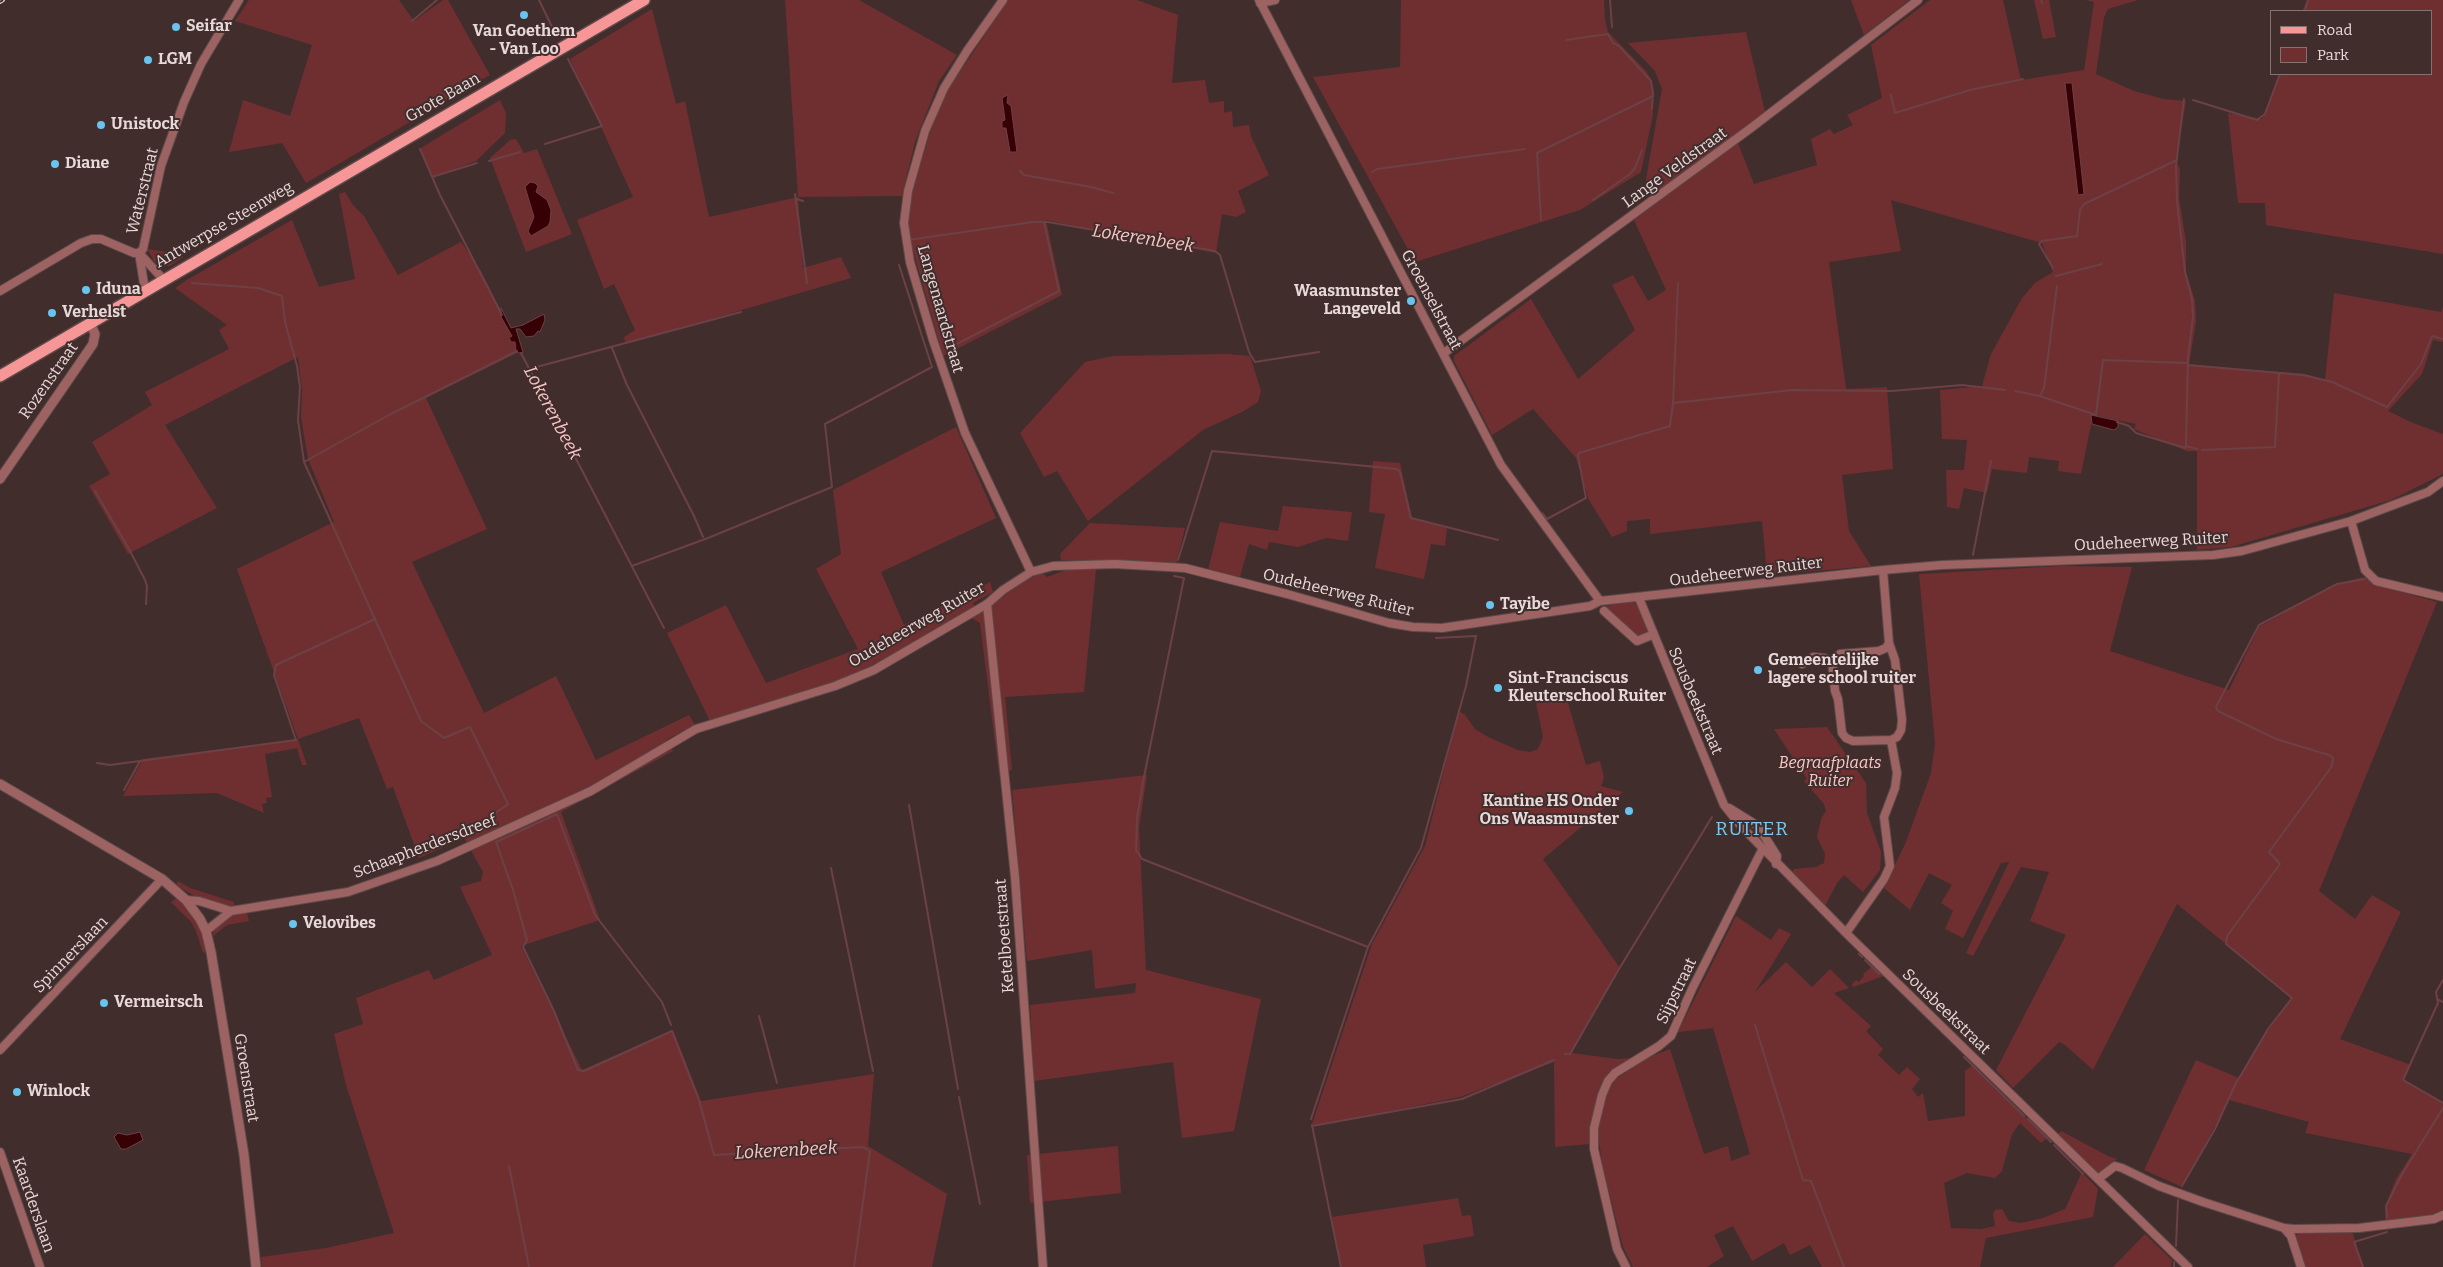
<!DOCTYPE html>
<html>
<head>
<meta charset="utf-8">
<style>
	body { margin:0 }
	#map { position:relative; width:2443px; height:1267px; overflow:hidden; background:#422d2d; font-family:Bitter,serif }
	canvas { display:block }
	.legend { position:absolute; left:2270px; top:10px; width:162px; height:65px; box-sizing:border-box; background:#422d2d; border:1px solid #847272; margin:0; padding:6px 9px; list-style:none; font-size:15px; color:#e8d9d9 }
	.legend li { display:flex; align-items:center; gap:10px; height:25px }
	.legend b { width:25px; border:1px solid #847272 }
</style>
</head>
<body>
<div id="map">
<canvas width="2443" height="1267"></canvas>
<ul class="legend">
<li><b style="height:6px;background:#f69696"></b>Road</li>
<li><b style="height:14px;background:#6f2f31"></b>Park</li>
</ul>
</div>
<script>
const g = document.querySelector('canvas').getContext('2d');
g.lineJoin = 'round';
function fillPath(path, color) {
  g.fillStyle = color;
  g.fill(path, 'evenodd');
}
function poly(rows) {
  const path = new Path2D();
  for (const r of rows) {
    path.moveTo(r[0], r[1]);
    for (let i = 2; i < r.length; i += 2) path.lineTo(r[i], r[i + 1]);
  }
  return path;
}
function trace(path, color, width, dash) {
  g.strokeStyle = color;
  g.lineWidth = width;
  g.lineCap = dash ? 'butt' : 'round';
  g.setLineDash(dash || []);
  g.stroke(path);
}
function label(font, color, halo, rows, align = 'center') {
  g.font = font + ' Bitter,serif';
  g.lineWidth = 4;
  g.setLineDash([]);
  g.textBaseline = 'middle';
  g.strokeStyle = halo;
  g.fillStyle = color;
  for (const [text, x, y, turn = 0] of rows) {
    g.save();
    g.translate(x, y);
    g.rotate((+turn || 0) * Math.PI / 180);
    g.textAlign = isNaN(turn) ? turn : align;
    if (halo) g.strokeText(text, 0, 0);
    g.fillText(text, 0, 0);
    g.restore();
  }
}
const green = poly([
	[249,0,399,0,414,21,443,0,448,0,490,75,306,183,282,143,229,152,243,100,290,116,312,45,235,21],
	[785,0,859,0,957,55,939,81,915,142,902,196,798,197,803,268,841,257,851,278,626,344,624,337,635,330,614,284,604,289,577,220,633,197,570,59,652,9,676,104,685,101,709,217,798,197],
	[1008,0,1137,0,1178,15,1172,83,1205,80,1209,103,1224,101,1224,113,1232,111,1233,127,1249,125,1251,136,1269,175,1238,191,1246,212,1236,217,1222,214,1216,253,1046,220,1062,295,943,356,909,236,908,214,911,194,933,123,948,90],
	[1401,0,1604,0,1605,19,1608,32,1646,71,1652,81,1653,115,1641,172,1580,210,1415,262,1313,77,1400,67],
	[1851,0,1909,0,1864,35],
	[1930,0,2003,0,2021,80,2084,70,2094,2,2086,0,2138,0,2108,9,2104,17,2096,74,2134,91,2164,99,2186,101,2176,161,2180,169,2179,197,2186,242,2186,272,2195,301,2196,321,2189,365,2306,374,2325,380,2334,293,2441,312,2443,307,2443,342,2433,340,2422,374,2388,411,2413,423,2443,434,2443,474,2391,500,2231,547,2197,550,2197,451,2187,451,2134,429,2136,424,2093,415,2081,474,2058,471,2059,461,2029,457,2027,473,1992,469,1987,493,1964,488,1959,509,1947,507,1946,470,1964,470,1967,440,1942,439,1940,390,1982,386,1991,354,2022,298,2035,283,2053,272,2042,243,1891,200,1901,251,1829,262,1846,389,1887,387,1893,469,1842,475,1849,531,1871,566,1767,575,1762,521,1650,534,1650,519,1627,521,1627,531,1612,537,1589,500,1576,458,1533,409,1492,435,1454,361,1454,356,1531,299,1578,379,1635,330,1612,285,1633,275,1648,301,1666,290,1634,220,1738,143,1754,184,1817,165,1811,139,1830,129,1834,134,1853,125,1847,115,1882,98,1871,45],
	[2034,0,2049,0,2056,37,2043,39],
	[2307,0,2443,0,2443,254,2266,225,2265,203,2238,203,2228,113,2262,119,2279,74,2432,74,2432,11,2302,11],
	[1746,32,1765,112,1655,197,1647,185,1646,179,1662,89,1655,71,1628,43],
	[500,100,506,113,505,133,476,161,433,177,419,149],
	[516,139,524,153,537,149,572,234,526,252,490,158,510,140],
	[345,192,353,205,364,216,398,275,461,242,481,271,521,351,426,398,487,529,412,562,484,713,556,676,596,760,689,715,695,725,666,740,673,751,561,812,600,920,521,946,582,1070,673,1030,701,1101,874,1074,868,1146,947,1194,932,1267,262,1267,261,1257,326,1248,394,1233,346,1085,334,1034,363,1024,356,998,429,970,434,980,492,955,460,887,481,881,483,872,464,838,419,858,393,787,387,789,359,718,298,739,307,765,302,765,297,748,265,754,272,797,266,798,267,803,262,804,264,813,217,793,123,796,143,759,298,739,237,569,334,522,308,459,301,417,302,390,298,357,165,425,217,508,128,554,89,486,110,474,92,442,152,405,145,392,229,349,219,330,227,325,175,288,185,281,292,220,319,287,355,279,339,194],
	[147,249,181,254,183,257,170,266,162,266,154,261],
	[1227,354,1250,356,1261,391,1258,402,1242,412,1203,430,1088,521,1057,471,1044,477,1020,433,1085,362,1113,356],
	[956,427,996,518,881,572,904,625,990,582,993,592,973,603,977,615,1028,579,1043,573,1047,577,1066,570,1096,569,1084,692,1005,697,1012,770,999,774,980,623,972,618,845,678,710,721,667,633,726,605,766,683,858,649,816,569,841,554,833,490],
	[1373,461,1400,463,1412,518,1447,528,1445,546,1431,544,1424,579,1375,568,1385,514,1369,512],
	[1283,506,1352,512,1348,541,1326,538,1298,547,1269,542,1267,550,1249,544,1240,577,1208,570,1220,522,1278,531],
	[1090,523,1185,528,1176,564,1061,560,1060,554],
	[2062,566,2132,567,2110,651,2229,690,2259,627,2336,584,2363,577,2377,585,2437,602,2319,891,2355,919,2372,895,2401,912,2340,1039,2411,1065,2404,1079,2443,1104,2443,1210,2429,1216,2385,1222,2386,1205,2396,1179,2412,1154,2305,1133,2309,1122,2229,1100,2182,1187,2144,1170,2196,1060,2239,1078,2263,1038,2292,998,2177,904,2093,1070,2065,1045,2059,1042,2013,1088,1996,1070,2066,935,2030,921,2049,872,2021,867,1973,956,1966,953,2009,862,2001,863,1963,938,1945,929,1953,911,1941,903,1952,885,1929,873,1910,910,1884,888,1906,842,1931,773,1935,743,1919,574],
	[1631,601,1636,603,1645,624,1647,632,1644,636,1636,636,1605,606],
	[1566,696,1586,765,1600,761,1604,778,1601,786,1623,792,1543,859,1620,968,1572,1053,1617,1059,1632,1058,1609,1072,1603,1082,1590,1126,1590,1144,1555,1147,1554,1062,1460,1097,1311,1127,1372,944,1425,846,1459,711,1465,715,1475,729,1488,737,1518,750,1530,752,1538,749,1543,737,1535,698],
	[1827,727,1866,783,1867,813,1881,852,1880,870,1863,892,1844,875,1837,883,1825,906,1792,872,1794,869,1816,867,1824,863,1825,854,1817,837,1821,819,1826,811,1824,804,1804,781,1807,779,1774,729],
	[1147,775,1139,828,1146,970,1261,999,1234,1131,1182,1138,1173,1062,1034,1081,1030,1005,1135,993,1136,983,1095,989,1092,950,1027,961,1012,790],
	[178,881,190,888,234,902,235,907,198,898,176,885],
	[178,897,193,915,203,935,208,951,203,953,196,931,191,922,171,902],
	[246,910,249,921,227,925,213,936,214,929,229,915],
	[1736,916,1771,940,1779,928,1791,934,1755,992,1786,962,1812,987,1830,969,1849,988,1834,993,1871,1026,1866,1031,1883,1049,1878,1055,1899,1075,1907,1067,1920,1079,1912,1089,1918,1097,1923,1093,1928,1121,1965,1116,1965,1071,1973,1065,2047,1138,2041,1143,2020,1123,2012,1134,2002,1171,1995,1178,1967,1173,1944,1183,1951,1228,1981,1229,1995,1226,1993,1214,1995,1210,2002,1209,2009,1221,2021,1223,2043,1218,2065,1209,2082,1172,2098,1189,2093,1217,1986,1238,1980,1267,1822,1267,1810,1245,1790,1255,1784,1243,1752,1261,1733,1226,1714,1235,1724,1256,1707,1267,1633,1267,1623,1247,1603,1168,1599,1142,1598,1125,1607,1092,1613,1081,1649,1057,1670,1049,1704,1154,1728,1146,1731,1161,1750,1154,1713,1028,1678,1032],
	[1874,965,1884,976,1853,987,1852,984,1856,980,1859,982,1864,976,1863,974],
	[2061,1131,2108,1156,2117,1159,2098,1173,2058,1134],
	[1118,1146,1121,1193,1030,1203,1027,1155],
	[1458,1198,1462,1216,1471,1215,1474,1236,1423,1245,1426,1267,1340,1267,1332,1217],
	[2352,1231,2364,1267,2305,1267,2296,1235,2301,1233],
	[2145,1234,2172,1260,2171,1267,2113,1267]
]);
const water = poly([
	[2065,83,2072,83,2084,194,2078,195,2065,83],
	[1008,95,1007,103,1011,106,1017,152,1010,152,1006,128,1002,128,1002,121,1005,120,1002,98,1008,95],
	[530,182,535,183,538,186,536,192,547,200,551,210,550,222,548,226,531,236,528,231,534,217,525,187,530,182],
	[501,308,511,328,523,325,544,314,545,320,540,332,538,331,534,336,526,337,520,329,516,329,523,352,521,354,516,351,515,342,511,342,509,338,512,336,501,317,501,308],
	[2091,415,2118,421,2118,427,2114,430,2092,424,2091,415],
	[140,1132,143,1140,126,1149,121,1149,114,1137,118,1133,127,1135,140,1132]
]);
const stream = poly([
	[539,0,556,35],
	[1610,0,1612,27],
	[2041,0,2042,3],
	[2305,11,2308,0],
	[412,21,437,0],
	[1566,40,1608,34,1613,43,1619,46,1651,81,1653,93,1652,109],
	[1891,95,1895,113,1970,90,2023,79],
	[2184,99,2176,166,2177,202,2185,272,2192,299,2193,317,2188,357,2186,446],
	[2193,100,2257,120,2265,114,2280,74],
	[545,144,602,126,568,59],
	[420,149,440,195,502,315],
	[489,161,520,152],
	[1020,171,1024,175,1091,187,1113,193],
	[1372,172,1377,169,1525,149],
	[432,177,477,163],
	[795,194,807,283],
	[797,199,803,201],
	[1593,200,1630,174,1635,168,1642,150],
	[1541,220,1537,153,1653,96],
	[908,240,1033,222,1048,222,1215,251,1220,255,1249,352,1255,362,1319,352],
	[2053,268,2039,244,2042,241,2077,236,2080,210,2084,204,2177,160],
	[2056,276,2102,264],
	[192,283,258,288,282,296,285,322,297,366,300,387,298,420,304,462,421,721,444,738,470,727,508,804,491,816,494,826],
	[612,348,627,385,694,516,703,537],
	[949,348,1059,291,1044,222],
	[521,353,664,628],
	[2188,365,2303,375,2332,382,2387,407,2421,364,2432,336,2443,339],
	[529,369,741,312],
	[2015,391,2040,396,2096,415],
	[2040,396,2044,388,2057,286],
	[1673,403,1678,283],
	[2096,415,2103,360,2187,363],
	[2117,422,2129,426,2136,433,2185,448,2186,446,2197,449],
	[2202,450,2275,447,2279,374],
	[304,462,387,416,517,351],
	[95,491,129,549,145,580,147,586,146,604],
	[1542,513,1547,519,1586,498,1578,456,1579,453,1670,426,1673,403,1793,390,1892,391,1962,385,2005,390],
	[1973,555,1991,461],
	[1178,560,1212,451,1397,469,1400,472,1411,518,1498,540],
	[632,566,708,538,832,487,825,424,932,367,899,265],
	[1174,576,1184,578,1143,782,1137,818,1136,850,1142,859,1368,947,1311,1119],
	[97,763,110,765,296,740,274,675,276,665,375,619],
	[124,790,140,761],
	[909,805,958,1089],
	[831,868,873,1071],
	[1368,947,1421,848,1466,686,1476,636,1436,638],
	[1859,954,1862,957],
	[1865,960,1879,974],
	[2443,980,2436,992,2438,1003,2403,1080,2443,1103],
	[2437,999,2443,1002],
	[759,1016,777,1083],
	[671,1025,662,1002,595,915,557,814,496,842,513,890,527,940,523,947,554,1011,578,1070,584,1071,672,1031,699,1100,714,1155,863,1147,870,1151,854,1267],
	[1755,1025,1803,1180,1811,1181,1844,1267],
	[1565,1054,1570,1054,1619,969,1712,817],
	[1964,1057,2024,1116],
	[959,1097,980,1204],
	[2028,1119,2051,1142],
	[1312,1125,1341,1267],
	[1312,1126,1462,1099,1554,1060],
	[2054,1145,2083,1174],
	[509,1166,529,1267],
	[2182,1186,2215,1129,2235,1085,2268,1029,2292,998,2226,944,2227,936,2280,864,2269,852,2332,766,2333,758,2329,755,2276,739,2218,711,2216,707,2259,625,2337,584,2365,579],
	[2387,1217,2386,1206,2401,1176,2443,1108],
	[2176,1246,2178,1200],
	[2174,1267,2174,1262],
	[2363,1267,2354,1242,2387,1232]
]);
const minor = poly([
	[1003,0,967,51,944,88,925,131,908,191,904,223,910,262,933,340,965,433,1031,572],
	[1259,0,1501,465,1600,601],
	[1260,3,1275,0],
	[139,253,143,249,161,166,184,102,201,64,239,0],
	[139,253,145,290],
	[0,291,81,243,92,239,101,239,134,253,139,253,163,279],
	[1444,353,1751,128,1918,0],
	[2351,521,2365,570,2376,581,2443,597],
	[1883,570,1889,643,1895,660,1902,720,1901,730,1897,737,1891,740,1853,741,1846,738,1842,733,1838,699,1835,691,1832,661,1840,654,1879,651,1886,648,1889,643],
	[1639,598,1724,805,1740,825,1846,933,2188,1267],
	[987,604,1015,877,1043,1267],
	[1604,611,1637,641,1652,635],
	[1802,664,1813,657,1824,658,1832,661],
	[1729,808,1758,826,1777,856,1776,864],
	[186,900,199,901,231,911],
	[206,931,231,911,348,892,437,861,591,791,696,729,835,686,874,670,987,604,1003,590,1031,572,1053,566,1115,564,1185,568,1287,594,1389,623,1413,627,1442,628,1590,606,1600,601,1883,570,1942,565,2213,555,2242,551,2351,521,2428,492,2443,481],
	[1846,933,1884,879,1890,866,1884,817,1895,788,1897,773,1891,740],
	[0,1050,162,879],
	[0,1152,40,1267],
	[2098,1179,2115,1166,2122,1168,2159,1186,2203,1202,2284,1228,2294,1229,2359,1228,2434,1219,2443,1215],
	[2284,1228,2291,1236,2301,1267],
	[1626,1267,1617,1249,1594,1149,1594,1128,1602,1095,1608,1081,1615,1073,1659,1046,1671,1036,1692,989,1762,850]
]);
const tertiary = poly([
	[0,479,93,344,95,334,90,323],
	[0,784,162,879,186,900,200,919,206,931,211,952,244,1155,256,1267]
]);
const primary = poly([
	[0,376,644,0]
]);
const rail = poly([
	[0,2,3,0]
]);
const markers = [
	[524,15,5,"#67c4ef"],
	[176,27,5,"#67c4ef"],
	[148,60,5,"#67c4ef"],
	[101,125,5,"#67c4ef"],
	[55,164,5,"#67c4ef"],
	[86,290,5,"#67c4ef"],
	[1411,301,5,"#67c4ef"],
	[52,313,5,"#67c4ef"],
	[1490,605,5,"#67c4ef"],
	[1758,670,5,"#67c4ef"],
	[1498,688,5,"#67c4ef"],
	[1629,811,5,"#67c4ef"],
	[293,924,5,"#67c4ef"],
	[104,1003,5,"#67c4ef"],
	[17,1092,5,"#67c4ef"]
];
const poiNames = [
	["Seifar",186,27],
	["Van Goethem",524,32,"center"],
	["- Van Loo",524,50,"center"],
	["LGM",158,60],
	["Unistock",111,125],
	["Diane",65,164],
	["Iduna",96,290],
	["Waasmunster",1401,292,"right"],
	["Langeveld",1401,310,"right"],
	["Verhelst",62,313],
	["Tayibe",1500,605],
	["Gemeentelijke",1768,661],
	["lagere school ruiter",1768,679],
	["Sint-Franciscus",1508,679],
	["Kleuterschool Ruiter",1508,697],
	["Kantine HS Onder",1619,802,"right"],
	["Ons Waasmunster",1619,820,"right"],
	["Velovibes",303,924],
	["Vermeirsch",114,1003],
	["Winlock",27,1092]
];
const streetNames = [
	["Grote Baan",443,98,-30],
	["Lange Veldstraat",1675,168,-36],
	["Waterstraat",143,191,-76],
	["Antwerpse Steenweg",224,225,-30],
	["Groenselstraat",1431,300,62],
	["Langenaardstraat",940,309,74],
	["Rozenstraat",49,381,-55],
	["Oudeheerweg Ruiter",2151,542,-3],
	["Oudeheerweg Ruiter",1746,572,-7],
	["Oudeheerweg Ruiter",1338,593,14],
	["Oudeheerweg Ruiter",917,625,-30],
	["Sousbeekstraat",1695,701,67],
	["Schaapherdersdreef",425,847,-21],
	["Ketelboetstraat",1005,936,-94],
	["Spinnerslaan",71,955,-46],
	["Sijpstraat",1677,991,-64],
	["Sousbeekstraat",1946,1012,44],
	["Groenstraat",246,1078,81],
	["Kaarderslaan",33,1205,71]
];
const parkNames = [
	["Begraafplaats",1830,764],
	["Ruiter",1830,782]
];
const waterNames = [
	["Lokerenbeek",1143,239,9],
	["Lokerenbeek",552,413,62],
	["Lokerenbeek",786,1151,-3]
];
const quarterNames = [
	["RUITER",1752,830]
];
fillPath(green, '#6f2f31');
fillPath(water, '#370005');
trace(water, '#6c4145', 1);
trace(stream, '#6c4145', 2);
trace(minor, '#5d4949', 10);
trace(tertiary, '#5d4949', 11);
trace(primary, '#5d4949', 14);
trace(minor, '#9d6262', 8);
trace(tertiary, '#9d6262', 9);
trace(primary, '#f69696', 11);
trace(rail, '#d7c7c7', 4);
trace(rail, '#422d2d', 2, [5.5]);
for (const [x, y, r, color] of markers) {
  const dot = new Path2D();
  dot.arc(x, y, r, 0, 2 * Math.PI);
  g.fillStyle = color;
  g.fill(dot);
  trace(dot, '#422d2d', 2);
}
label('bold 16px', '#e8d9d9', '#422d2d', poiNames, 'left');
label('16px', '#e8d9d9', '#422d2d', streetNames);
label('italic 16px', '#fac9c7', '#422d2d', parkNames);
label('italic 18px', '#f8c7c5', '#422d2d', waterNames);
g.letterSpacing = '1px';
label('19px', '#76caf2', '#422d2d', quarterNames);
g.letterSpacing = '0px';
</script>
</body>
</html>
